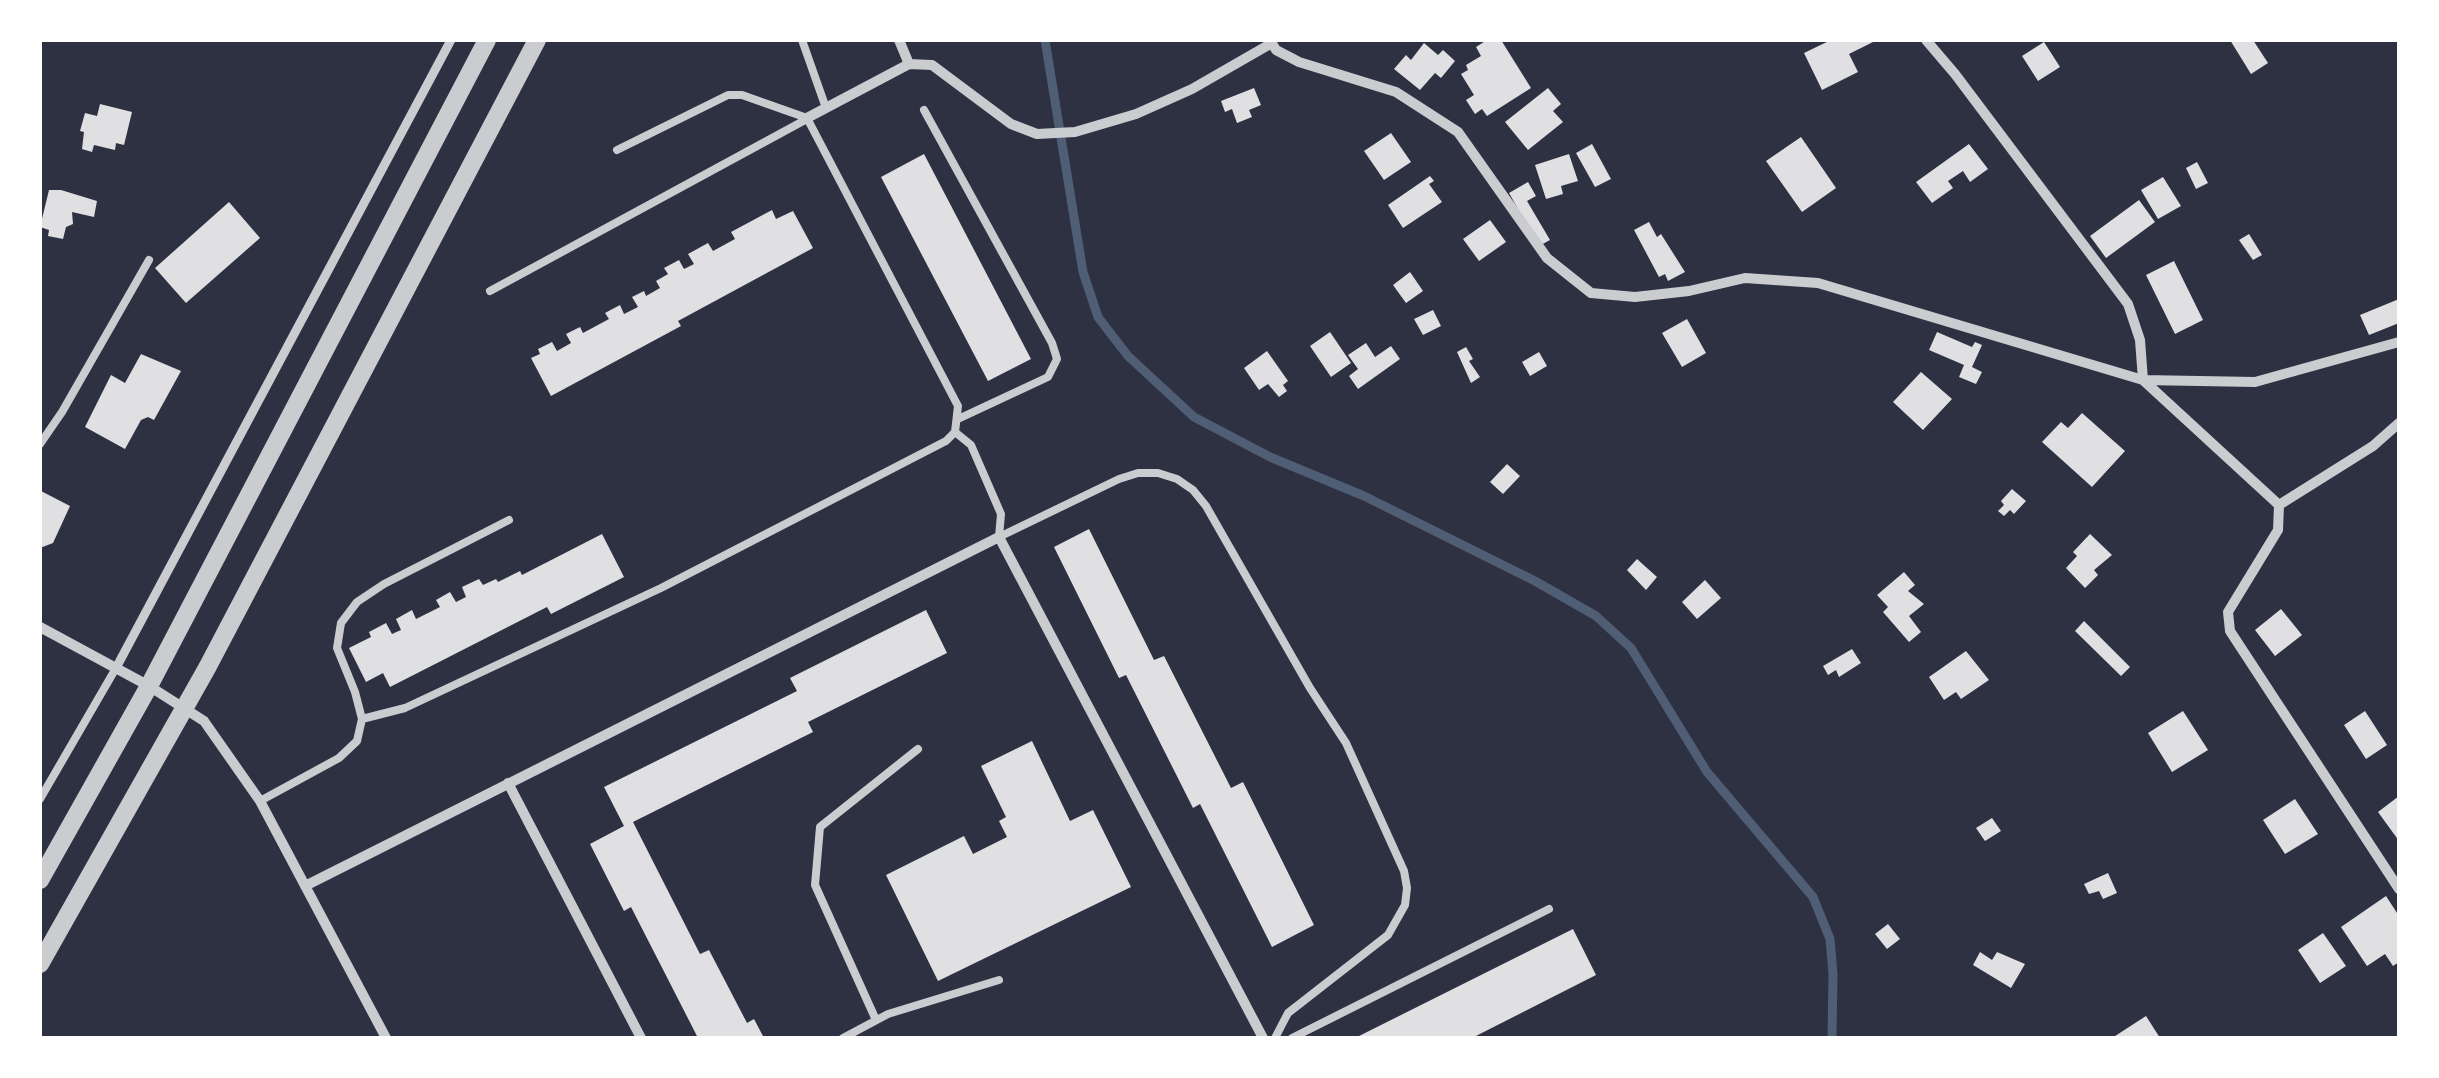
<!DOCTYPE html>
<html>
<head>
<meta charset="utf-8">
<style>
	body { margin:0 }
	#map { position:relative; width:2439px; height:1078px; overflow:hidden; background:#2d3142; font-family:"Sofia Sans Condensed",sans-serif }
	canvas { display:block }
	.frame { position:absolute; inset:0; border:42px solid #fff; pointer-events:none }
</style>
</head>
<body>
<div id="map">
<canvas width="2439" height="1078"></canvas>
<div class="frame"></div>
</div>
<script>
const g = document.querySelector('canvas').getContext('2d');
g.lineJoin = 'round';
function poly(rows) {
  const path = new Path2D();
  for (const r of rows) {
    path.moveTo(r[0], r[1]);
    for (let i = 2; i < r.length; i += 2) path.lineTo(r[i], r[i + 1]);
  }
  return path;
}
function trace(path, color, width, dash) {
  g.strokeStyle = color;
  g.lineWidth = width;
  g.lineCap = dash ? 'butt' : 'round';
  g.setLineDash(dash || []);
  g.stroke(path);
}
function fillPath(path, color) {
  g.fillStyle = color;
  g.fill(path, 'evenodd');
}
const stream = poly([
	[1045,40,1083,272,1098,317,1128,356,1194,417,1270,457,1364,496,1535,581,1596,616,1631,648,1707,772,1813,897,1830,939,1833,974,1832,1038]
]);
const building = poly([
	[1487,40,1501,40,1531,88,1487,116,1482,109,1475,114,1466,100,1474,95,1461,74,1468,70,1466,65,1481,56,1476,47],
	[1831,40,1877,40,1849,54,1858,72,1822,90,1804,53],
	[2230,40,2253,40,2268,63,2251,74],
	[2044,42,2060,67,2038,81,2022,56],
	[1424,43,1438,55,1443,50,1455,61,1441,78,1435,73,1420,90,1394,69,1406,55,1411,60],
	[1254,88,1261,105,1249,110,1252,117,1237,123,1232,109,1225,112,1221,101],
	[1548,88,1561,104,1553,111,1563,122,1528,150,1505,122],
	[100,104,132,112,124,145,116,143,115,150,94,145,92,152,82,149,84,132,80,131,85,113,97,116],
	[1391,133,1411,162,1384,180,1364,151],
	[1801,137,1836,188,1802,212,1766,161],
	[1592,144,1611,179,1595,187,1576,153],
	[1969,144,1988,169,1970,182,1963,171,1948,181,1953,188,1932,203,1916,182],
	[924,154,1031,359,988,381,881,177],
	[1569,154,1578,181,1561,186,1563,194,1546,199,1535,165],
	[2197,162,2208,183,2196,189,2186,168],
	[1430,176,1434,181,1429,184,1442,202,1403,228,1388,205],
	[2163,177,2181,206,2158,219,2141,190],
	[1528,182,1536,196,1527,201,1550,240,1539,246,1509,193],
	[49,190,61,190,97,201,94,217,72,212,73,224,66,227,63,239,48,236,49,230,40,227],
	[2139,200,2155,222,2106,258,2090,236],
	[229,202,260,238,186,303,155,268],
	[772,210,776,219,793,211,813,248,678,321,681,326,551,396,531,358,540,354,538,349,552,342,557,351,571,343,566,334,580,327,583,333,609,319,605,313,620,305,624,314,638,307,632,297,644,291,646,296,660,288,656,281,668,274,664,268,679,260,684,269,694,264,688,254,708,243,713,251,735,239,731,232],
	[1490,220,1506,242,1479,261,1463,239],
	[1649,222,1657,237,1661,234,1685,272,1668,281,1665,274,1659,277,1634,230],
	[2249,234,2262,255,2253,260,2239,240],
	[2174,261,2203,320,2175,334,2146,275],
	[1410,272,1423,291,1406,303,1393,285],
	[2399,299,2399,323,2369,335,2360,315],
	[1433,310,1441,326,1423,335,1414,319],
	[1687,319,1706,353,1682,367,1662,333],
	[1330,332,1351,363,1331,377,1310,346],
	[1937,332,1972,347,1975,342,1982,345,1972,367,1982,372,1976,384,1959,377,1964,365,1929,350],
	[1366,343,1375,357,1391,346,1400,359,1358,389,1349,376,1358,369,1348,355],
	[1466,347,1473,359,1469,361,1480,377,1471,383,1457,352],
	[1267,351,1288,381,1283,385,1287,391,1279,397,1268,384,1259,390,1244,368],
	[1539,352,1547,366,1530,376,1522,362],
	[141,354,181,371,154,420,148,417,141,420,125,449,85,427,111,375,125,383],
	[1921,372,1952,399,1923,430,1893,402],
	[2082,413,2125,451,2092,487,2042,442,2061,422,2068,428],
	[1507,464,1520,476,1503,494,1490,482],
	[2012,489,2026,501,2014,514,2010,510,2004,516,1998,511,2004,505,2001,501],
	[41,491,70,506,53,543,40,548],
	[1089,529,1154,660,1164,656,1231,788,1243,782,1314,925,1272,947,1200,804,1193,808,1126,675,1119,678,1054,547],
	[602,534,624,577,551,614,547,607,390,687,383,673,366,682,349,648,371,637,369,632,386,623,392,634,401,630,396,619,412,610,416,619,440,607,436,600,450,592,456,602,466,597,462,587,479,579,483,585,496,579,498,582,520,571,522,575],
	[2090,534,2112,555,2094,570,2098,575,2085,588,2066,568,2077,556,2073,552],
	[1637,559,1657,577,1646,590,1627,570],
	[1904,572,1915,585,1908,591,1924,604,1909,616,1921,632,1909,642,1883,612,1888,607,1877,595],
	[1705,580,1721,598,1697,619,1682,602],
	[2281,609,2302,635,2275,656,2255,630],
	[926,610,947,653,808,722,813,732,633,822,700,954,709,950,747,1023,754,1019,764,1038,698,1038,631,907,624,911,590,844,624,826,604,787,797,691,790,678],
	[2084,621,2130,667,2121,676,2075,631],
	[1852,649,1861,663,1839,677,1836,670,1828,675,1823,666],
	[1966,651,1989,680,1961,699,1956,692,1944,700,1929,677],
	[2183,711,2208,750,2172,772,2148,733],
	[2365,711,2387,745,2366,759,2344,725],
	[1032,741,1070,821,1093,810,1131,887,938,981,886,875,964,836,973,854,1007,837,999,821,1006,817,981,766],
	[2399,796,2399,841,2378,812],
	[2295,799,2318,834,2285,854,2263,820],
	[1992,818,2001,831,1985,841,1976,828],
	[2108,873,2117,893,2103,899,2099,891,2089,894,2084,884],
	[2386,896,2399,916,2399,962,2393,966,2385,954,2367,966,2341,927],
	[1888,924,1900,939,1887,949,1875,934],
	[1573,929,1596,975,1472,1038,1355,1038],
	[2323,933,2346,966,2320,983,2298,950],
	[1980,952,1992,960,1997,952,2025,964,2011,988,1973,965],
	[2146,1016,2160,1038,2112,1038]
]);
const service = poly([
	[802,40,826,108],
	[924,110,1052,343,1057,359,1048,377,958,419],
	[490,291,807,119],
	[955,432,971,445,1001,514,999,537],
	[40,444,62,412,149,260],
	[999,537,1119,479,1138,473,1158,473,1177,479,1193,490,1206,506,1310,688,1346,743,1404,871,1407,888,1405,905,1388,935,1288,1013,1275,1038],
	[362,719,405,708,661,588,946,441,955,432,958,406,807,118,742,95,728,95,617,150],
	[40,799,116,668],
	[260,801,339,758,357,741,362,719,355,692,337,648,341,623,357,602,384,584,509,520],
	[876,1020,815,885,820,827,918,749],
	[843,1038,888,1014,999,980],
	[1292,1038,1549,909]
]);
const pedestrian = poly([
	[116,668,451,40]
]);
const minor = poly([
	[1270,40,1276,50,1299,62,1396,92,1458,132,1547,258,1591,293,1635,297,1689,291,1745,278,1818,283,2143,380,2255,382,2399,342],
	[1926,40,1955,74,2128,304,2140,340,2143,380,2279,505,2278,530,2228,612,2230,631,2399,889],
	[909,64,932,65,1011,124,1037,134,1075,132,1136,114,1192,89,1272,43],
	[807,118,909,64,899,40],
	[2279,505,2373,446,2399,423],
	[40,627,149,686,204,721,260,801,386,1038],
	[508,783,641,1038],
	[305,886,999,537,1263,1038]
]);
const tertiary = poly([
	[40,880,149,686,487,40],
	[40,964,207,668,537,40]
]);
trace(stream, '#4f5d75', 9);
fillPath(building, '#e0e0e3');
trace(service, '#caccd0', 8);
trace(pedestrian, '#caccd0', 9);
trace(minor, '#caccd0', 10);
trace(tertiary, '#caccd0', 18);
</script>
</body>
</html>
